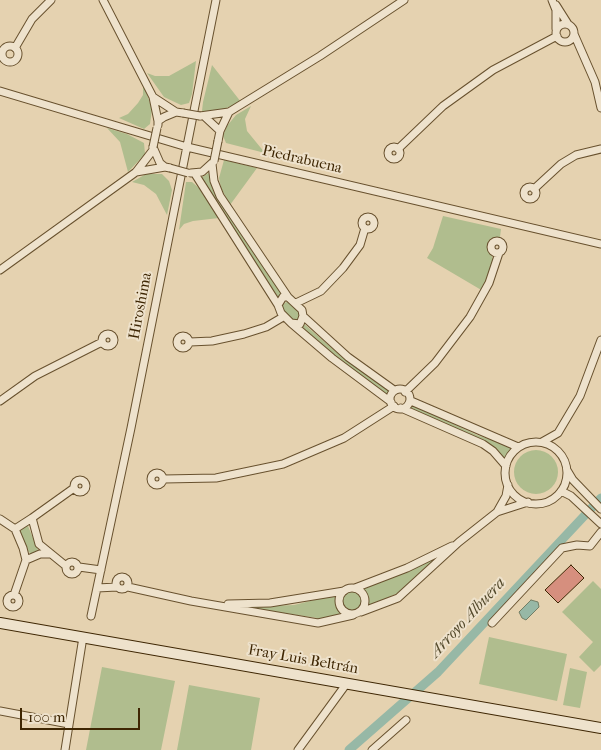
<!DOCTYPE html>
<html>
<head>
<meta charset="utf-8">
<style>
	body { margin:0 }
	#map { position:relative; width:601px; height:750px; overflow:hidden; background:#e5d2b0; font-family:"IM FELL French Canon",serif }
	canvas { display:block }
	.scale { position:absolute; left:20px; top:708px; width:120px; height:22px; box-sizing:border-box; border:2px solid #3e2603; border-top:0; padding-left:6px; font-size:15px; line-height:18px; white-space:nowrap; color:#3e2603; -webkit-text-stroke:4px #eee2cc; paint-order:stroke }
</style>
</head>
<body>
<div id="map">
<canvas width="601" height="750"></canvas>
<div class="scale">100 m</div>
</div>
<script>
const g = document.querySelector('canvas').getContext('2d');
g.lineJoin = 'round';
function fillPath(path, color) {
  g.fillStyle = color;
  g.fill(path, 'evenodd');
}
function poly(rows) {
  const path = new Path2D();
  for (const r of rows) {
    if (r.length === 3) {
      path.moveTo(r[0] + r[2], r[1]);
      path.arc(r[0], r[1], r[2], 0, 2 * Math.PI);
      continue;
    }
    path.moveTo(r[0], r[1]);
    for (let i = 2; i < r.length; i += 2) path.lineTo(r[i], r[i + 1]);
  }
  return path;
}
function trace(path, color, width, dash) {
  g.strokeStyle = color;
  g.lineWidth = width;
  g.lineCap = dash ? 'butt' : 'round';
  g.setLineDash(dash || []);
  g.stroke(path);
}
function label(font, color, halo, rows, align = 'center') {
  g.font = font + ' "IM FELL French Canon",serif';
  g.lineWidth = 4;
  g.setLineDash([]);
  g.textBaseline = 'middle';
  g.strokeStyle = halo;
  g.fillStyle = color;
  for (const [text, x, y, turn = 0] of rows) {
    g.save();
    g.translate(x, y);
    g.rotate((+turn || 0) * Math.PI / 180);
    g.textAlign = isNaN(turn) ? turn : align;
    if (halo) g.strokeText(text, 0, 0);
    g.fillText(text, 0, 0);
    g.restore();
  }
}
const green = poly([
	[196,61,192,94,189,103,181,105,164,97,147,73,155,76,169,76],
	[212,65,241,102,219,111,209,113,202,111,203,102],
	[143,83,152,109,150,124,144,129,119,118,128,114,138,103,143,95],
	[251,106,245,119,247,131,265,153,226,143,223,136,227,126,236,115],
	[107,128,127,134,144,143,145,154,128,172,120,142],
	[224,160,257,168,230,205,221,188,219,178],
	[210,172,218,196,283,294,278,297,201,178],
	[146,174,162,174,169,181,172,190,167,215,156,194,144,185,132,182],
	[186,182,192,182,199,188,219,218,193,221,184,224,179,230],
	[443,216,501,229,500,237,490,239,487,245,494,261,483,291,427,258,433,248],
	[288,301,300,313,297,321,290,320,282,309,282,305],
	[303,323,341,356,389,391,386,394,338,359,300,326],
	[412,405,477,435,515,448,506,460,491,445,410,408],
	[536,472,22],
	[25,526,28,526,38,550,32,555,28,551,21,535,20,530],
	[444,553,400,592,367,607,369,600,362,588,410,571],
	[593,581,601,589,601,665,594,672,579,657,593,642,562,612],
	[352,601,10],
	[338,594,337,603,343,614,324,619,244,607,294,605],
	[489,637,567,654,557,701,479,684],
	[102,667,175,681,161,750,86,750],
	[570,668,587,672,580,708,563,705],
	[189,685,260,698,251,750,177,750]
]);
const water = poly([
	[531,600,538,602,539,607,526,620,522,618,519,612,531,600]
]);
const canal = poly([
	[349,750,438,672,601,498]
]);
const building = poly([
	[571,565,584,578,558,603,545,590,571,565]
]);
const street = poly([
	[103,0,153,97],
	[552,0,556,10,556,29],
	[556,5,568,24],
	[565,33,9],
	[574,34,595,82,601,108],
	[10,54,8],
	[15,48,32,19,51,0],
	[0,91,187,147,601,244],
	[200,116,229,112,320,56,404,0],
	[205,117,220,131,218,141],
	[158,121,153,97,176,112,183,113],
	[158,125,158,121,164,117,176,112],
	[220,131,229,112],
	[394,153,6],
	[153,147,160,163,165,167,170,168],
	[398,149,443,106,493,70,557,36],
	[212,164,214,181,220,196,288,297],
	[136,172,165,167],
	[191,173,202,172,213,162],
	[195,174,278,305],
	[530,193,6],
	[534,189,561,164,576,155,601,149],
	[368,223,6],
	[497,247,6],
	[0,270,136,172,153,150],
	[283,297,288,297,302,310,303,316,300,324,291,323,281,313,278,305,283,297],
	[296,303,321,291,343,268,360,245,365,228],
	[303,316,348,357,394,390],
	[291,323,332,358,391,402],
	[108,340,6],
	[183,342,6],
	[190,342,212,341,244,334,266,327,283,317],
	[400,399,10],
	[405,392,435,363,470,317,489,283,499,253],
	[0,401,35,376,102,342],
	[411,401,518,447],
	[401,408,483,444,493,451,506,466],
	[542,442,558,433,580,396,601,340],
	[536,473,31],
	[567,470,573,480,601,509],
	[157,479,6],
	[164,479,216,478,283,464,344,438,394,406],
	[80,486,6],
	[561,491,571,496,601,524],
	[497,512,506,496,508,485],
	[32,518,74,488],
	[0,519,15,529,32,518,39,544,66,566],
	[26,560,40,554,51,554],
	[72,568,6],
	[79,567,101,570],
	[122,583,6],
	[128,587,191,601,318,623,353,615],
	[352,601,13],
	[97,588,117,587],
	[355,588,407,568,452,546],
	[13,601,6],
	[14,595,26,560,23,548,15,529],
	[228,604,270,603,344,591],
	[361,612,398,598,459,542,497,512,528,502],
	[91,616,131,428,216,0],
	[492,623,562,548,577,545,590,546,601,532],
	[0,711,69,724],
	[65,750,83,637],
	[298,750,347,683],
	[372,750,406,720]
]);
const secondary = poly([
	[0,623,601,728]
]);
const streetBridge = poly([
	[183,113,200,116],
	[153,147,157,128],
	[214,161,218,141],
	[170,168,188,173]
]);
const streetNames = [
	["Piedrabuena",302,160,13],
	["Hiroshima",141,306,-79],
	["Fray Luis Beltrán",303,660,10]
];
const waterNames = [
	["Arroyo Albuera",468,618,-47]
];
fillPath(green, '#b0bd8e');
fillPath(water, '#97b8a6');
trace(water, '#737e65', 1);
trace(canal, '#97b8a6', 9);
fillPath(building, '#d68f7e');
trace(building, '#3e2603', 1);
trace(street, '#68512e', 9);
trace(secondary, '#3e2603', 12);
trace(street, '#eee2cc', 7);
trace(secondary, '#eee2cc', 10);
trace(streetBridge, '#68512e', 9, []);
trace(streetBridge, '#eee2cc', 7);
label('15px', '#3e2603', '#eee2cc', streetNames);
label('italic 16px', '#544a2c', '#eee2cc', waterNames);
</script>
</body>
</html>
